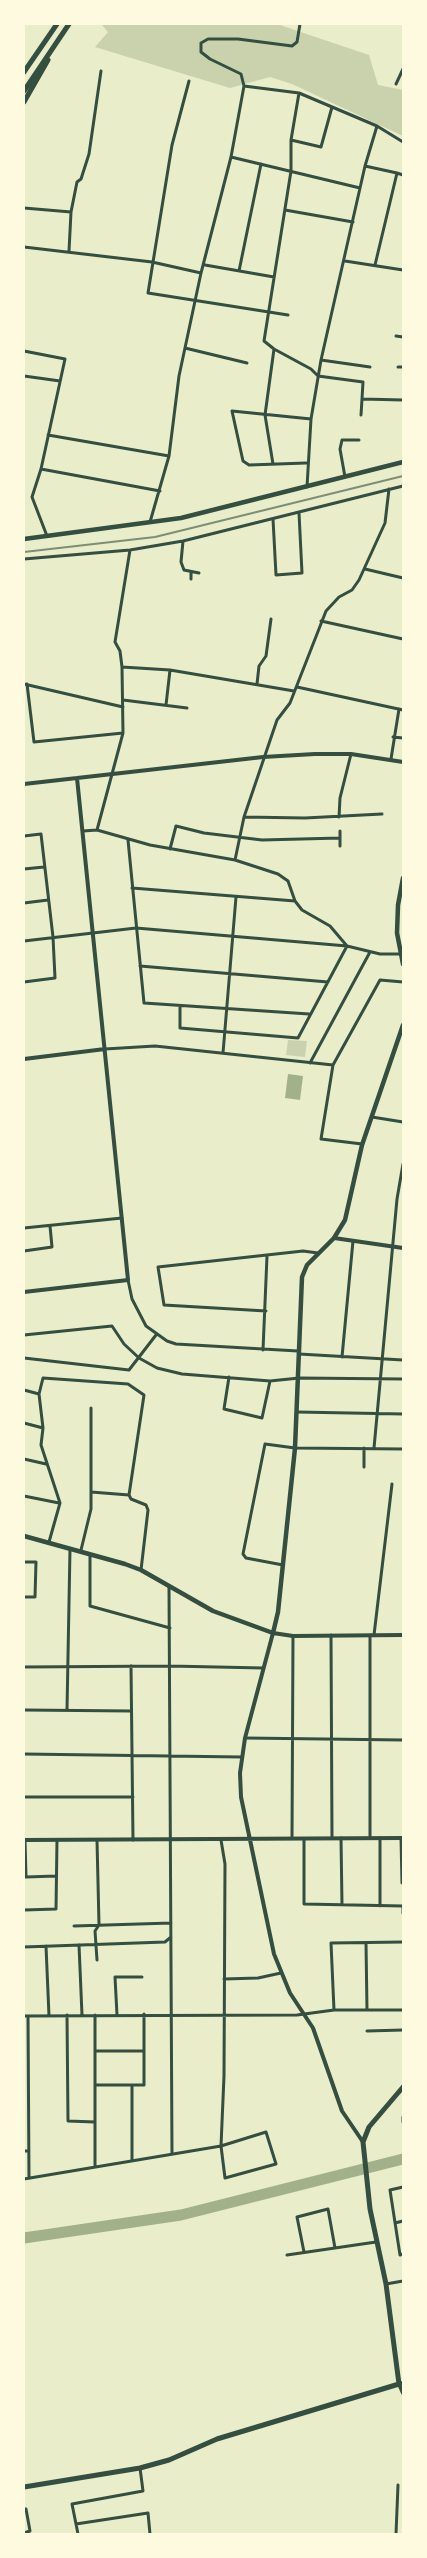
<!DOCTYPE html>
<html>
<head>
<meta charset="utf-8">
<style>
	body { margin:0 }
	#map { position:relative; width:427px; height:2558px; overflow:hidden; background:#e9edc9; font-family:Karla,sans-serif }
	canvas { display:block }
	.frame { position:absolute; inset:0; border:25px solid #fefae0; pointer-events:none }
</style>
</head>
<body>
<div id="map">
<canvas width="427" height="2558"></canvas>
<div class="frame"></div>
</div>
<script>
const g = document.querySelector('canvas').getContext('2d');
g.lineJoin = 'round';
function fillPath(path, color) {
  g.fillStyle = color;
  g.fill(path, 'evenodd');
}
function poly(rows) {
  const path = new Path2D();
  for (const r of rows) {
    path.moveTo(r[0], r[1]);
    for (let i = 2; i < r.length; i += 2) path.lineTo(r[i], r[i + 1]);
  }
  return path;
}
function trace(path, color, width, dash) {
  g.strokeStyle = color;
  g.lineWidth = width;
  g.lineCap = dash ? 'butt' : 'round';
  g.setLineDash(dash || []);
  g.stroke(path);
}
const green = poly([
	[101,24,277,24,369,55,378,85,403,90,403,136,292,84,270,77,230,88,95,47,108,32],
	[288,1040,307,1041,305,1057,286,1055]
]);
const water = poly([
	[288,1074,303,1076,300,1100,285,1098]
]);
const river = poly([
	[24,2238,181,2215,403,2159]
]);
const minor = poly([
	[189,81,172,145,148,293,288,315],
	[396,84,403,69],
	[244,86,241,74,210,59,201,52,201,43,208,39,238,39,292,46,297,42,300,24],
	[299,93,291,140,291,171,264,341,274,349,311,369,318,376,363,382,362,399,403,400],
	[291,140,321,147,332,107],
	[231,157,360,188],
	[365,166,397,173],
	[24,208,71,212],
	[285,210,353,222],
	[24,247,152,262,201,273],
	[69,251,71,212,77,182,81,179,89,154,101,71],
	[345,261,403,270],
	[205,265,274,277],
	[375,265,397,173,403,175],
	[239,271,261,164],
	[396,336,403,337],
	[185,348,247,363],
	[24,351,65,359,41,469,32,497,47,536],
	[321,360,370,367],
	[398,367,403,367],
	[24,376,60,381],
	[361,415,362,399],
	[48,435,169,456],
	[306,463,249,465,243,461,232,411,311,419],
	[273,464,265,415,274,349],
	[41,469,160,491],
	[345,477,340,449,342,440,359,440],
	[307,487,311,419,321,360,365,166,377,126],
	[273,519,276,575,302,573,299,513],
	[150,522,169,456,179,376,201,273,231,157,244,86,299,93,377,126,403,142],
	[183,541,181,562,184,570,199,573],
	[24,559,130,550,183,541,403,486],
	[365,569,403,578],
	[191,579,191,573],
	[321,621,403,639],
	[122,667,170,670,294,691],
	[24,684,123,707],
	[27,684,34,742,123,733],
	[257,684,259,666,266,656,271,619],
	[297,687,403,710],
	[123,700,187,708],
	[166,705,170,670],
	[393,737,403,738],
	[391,759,399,709],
	[244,817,305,818,382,814],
	[339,817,340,798,351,754],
	[97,830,123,733,122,667,120,651,115,642,130,550],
	[83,831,97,830,150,845,235,860,278,874,288,881,295,901,302,910,330,926,347,946,380,954,401,954],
	[340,831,340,846],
	[24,836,41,834,53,937,55,978,24,982],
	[128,840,144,1003,309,1014],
	[170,849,176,826,204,833,262,840,340,838],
	[235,860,244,817,277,720,290,703,326,611,339,597,352,590,359,580,385,523,389,489],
	[24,869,44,867],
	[132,888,295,901],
	[24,903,48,900],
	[24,941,136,928,347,946,298,1038,180,1028,180,1006],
	[140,966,328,982],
	[105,1049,155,1046,333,1065],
	[223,1053,236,897],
	[310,1063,370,952],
	[372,1117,403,1122],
	[362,1144,321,1139,333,1065,380,980,403,982],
	[24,1228,122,1218],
	[24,1251,52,1247,50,1226],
	[128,1280,132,1299,146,1326,167,1341,176,1344,298,1351],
	[266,1311,164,1305,158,1267,303,1251,318,1253],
	[24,1335,112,1326,124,1344,139,1358,157,1368,182,1374,270,1381,299,1378,403,1379],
	[263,1350,267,1256],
	[299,1354,403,1360],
	[342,1357,353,1241],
	[24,1358,129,1370,156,1335],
	[229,1377,224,1409,262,1418,270,1381],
	[24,1390,39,1394],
	[297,1412,403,1414],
	[24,1423,43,1428],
	[364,1448,364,1467],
	[374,1448,397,1199,403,1164],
	[24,1459,46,1464],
	[91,1492,129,1495],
	[24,1496,59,1503],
	[49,1542,60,1503,41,1445,43,1428,39,1394,43,1378,128,1384,144,1395,129,1495,131,1499,146,1505,148,1510,141,1570],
	[81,1550,91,1509,91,1408],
	[90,1555,90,1606,170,1628],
	[24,1562,36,1562,35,1597,24,1597],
	[283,1565,246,1558,243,1554,265,1444,295,1448,403,1449],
	[169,1586,172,2154],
	[331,1635,332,1838],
	[370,1635,370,1838],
	[374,1635,392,1484],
	[131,1666,133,1840],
	[24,1667,170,1666,263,1668],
	[24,1710,131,1711],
	[67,1710,70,1549],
	[245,1738,403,1740],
	[24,1754,241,1757],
	[24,1797,133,1797],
	[292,1838,293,1636],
	[341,1838,342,1905],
	[380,1838,380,1906],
	[401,1838,402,1883],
	[304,1839,304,1904,403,1906,403,1913],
	[24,1877,26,1877,25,1840],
	[26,1877,56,1876],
	[24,1910,56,1909,57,1840],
	[74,1926,171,1923],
	[366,1943,367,2010],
	[79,1945,82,2015],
	[46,1946,49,2016],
	[24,1947,165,1942,171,1937],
	[97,1960,95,1931,99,1925,97,1840],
	[224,1979,258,1978,281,1973],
	[334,2010,331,1943,403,1942],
	[67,2015,68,2121,95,2122],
	[117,2015,115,1977,142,1977],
	[24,2016,297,2015,334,2010,403,2010],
	[28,2016,29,2178],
	[367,2031,403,2030],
	[95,2051,144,2051],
	[95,2085,144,2085,144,2014],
	[132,2085,132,2161],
	[403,2117,403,2122],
	[266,2132,276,2164,225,2178,221,2146,266,2132],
	[24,2151,29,2151],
	[95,2167,95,2015],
	[24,2179,221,2146,224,2076,225,1864,221,1840],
	[403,2187,390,2190,400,2255,403,2254],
	[395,2223,403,2221],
	[304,2252,297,2217,328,2209,335,2248],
	[287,2255,376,2242],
	[386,2284,403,2281],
	[24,2509,26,2509,30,2531,24,2533],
	[76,2524,148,2513,150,2534],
	[78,2534,72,2504,143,2491,140,2468],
	[396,2534,398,2485]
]);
const tertiary = poly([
	[24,784,263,757,315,754,351,754,403,762],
	[24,1059,105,1049],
	[334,1238,403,1248],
	[24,1292,128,1280,77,778],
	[24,1840,403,1838],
	[363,2142,342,2111,313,2028,290,1993,274,1954,241,1797,240,1773,245,1738,273,1633,293,1636,403,1635],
	[403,2383,399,2384,403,2393]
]);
const secondary = poly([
	[24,539,181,518,403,462],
	[403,878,398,905,397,933,403,964],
	[24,1536,125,1564,141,1570,213,1611,273,1633,278,1612,295,1448,302,1277,307,1265,334,1238,345,1220,362,1145,403,1025]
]);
const primary = poly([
	[24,2487,140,2468,169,2460,217,2439,399,2384,386,2284,370,2209,363,2142,369,2127,403,2087]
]);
const trunk = poly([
	[24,72,57,24],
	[24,91,69,24],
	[24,102,48,60]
]);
const rail = poly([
	[24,552,155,537,403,476]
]);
fillPath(green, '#cad2ad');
fillPath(water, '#a3b18a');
trace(river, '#a3b18a', 11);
trace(minor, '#344e41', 3);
trace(tertiary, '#344e41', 4);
trace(secondary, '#344e41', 4.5);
trace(primary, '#344e41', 5);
trace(trunk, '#344e41', 5);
trace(rail, '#7c8e77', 2);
</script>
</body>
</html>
